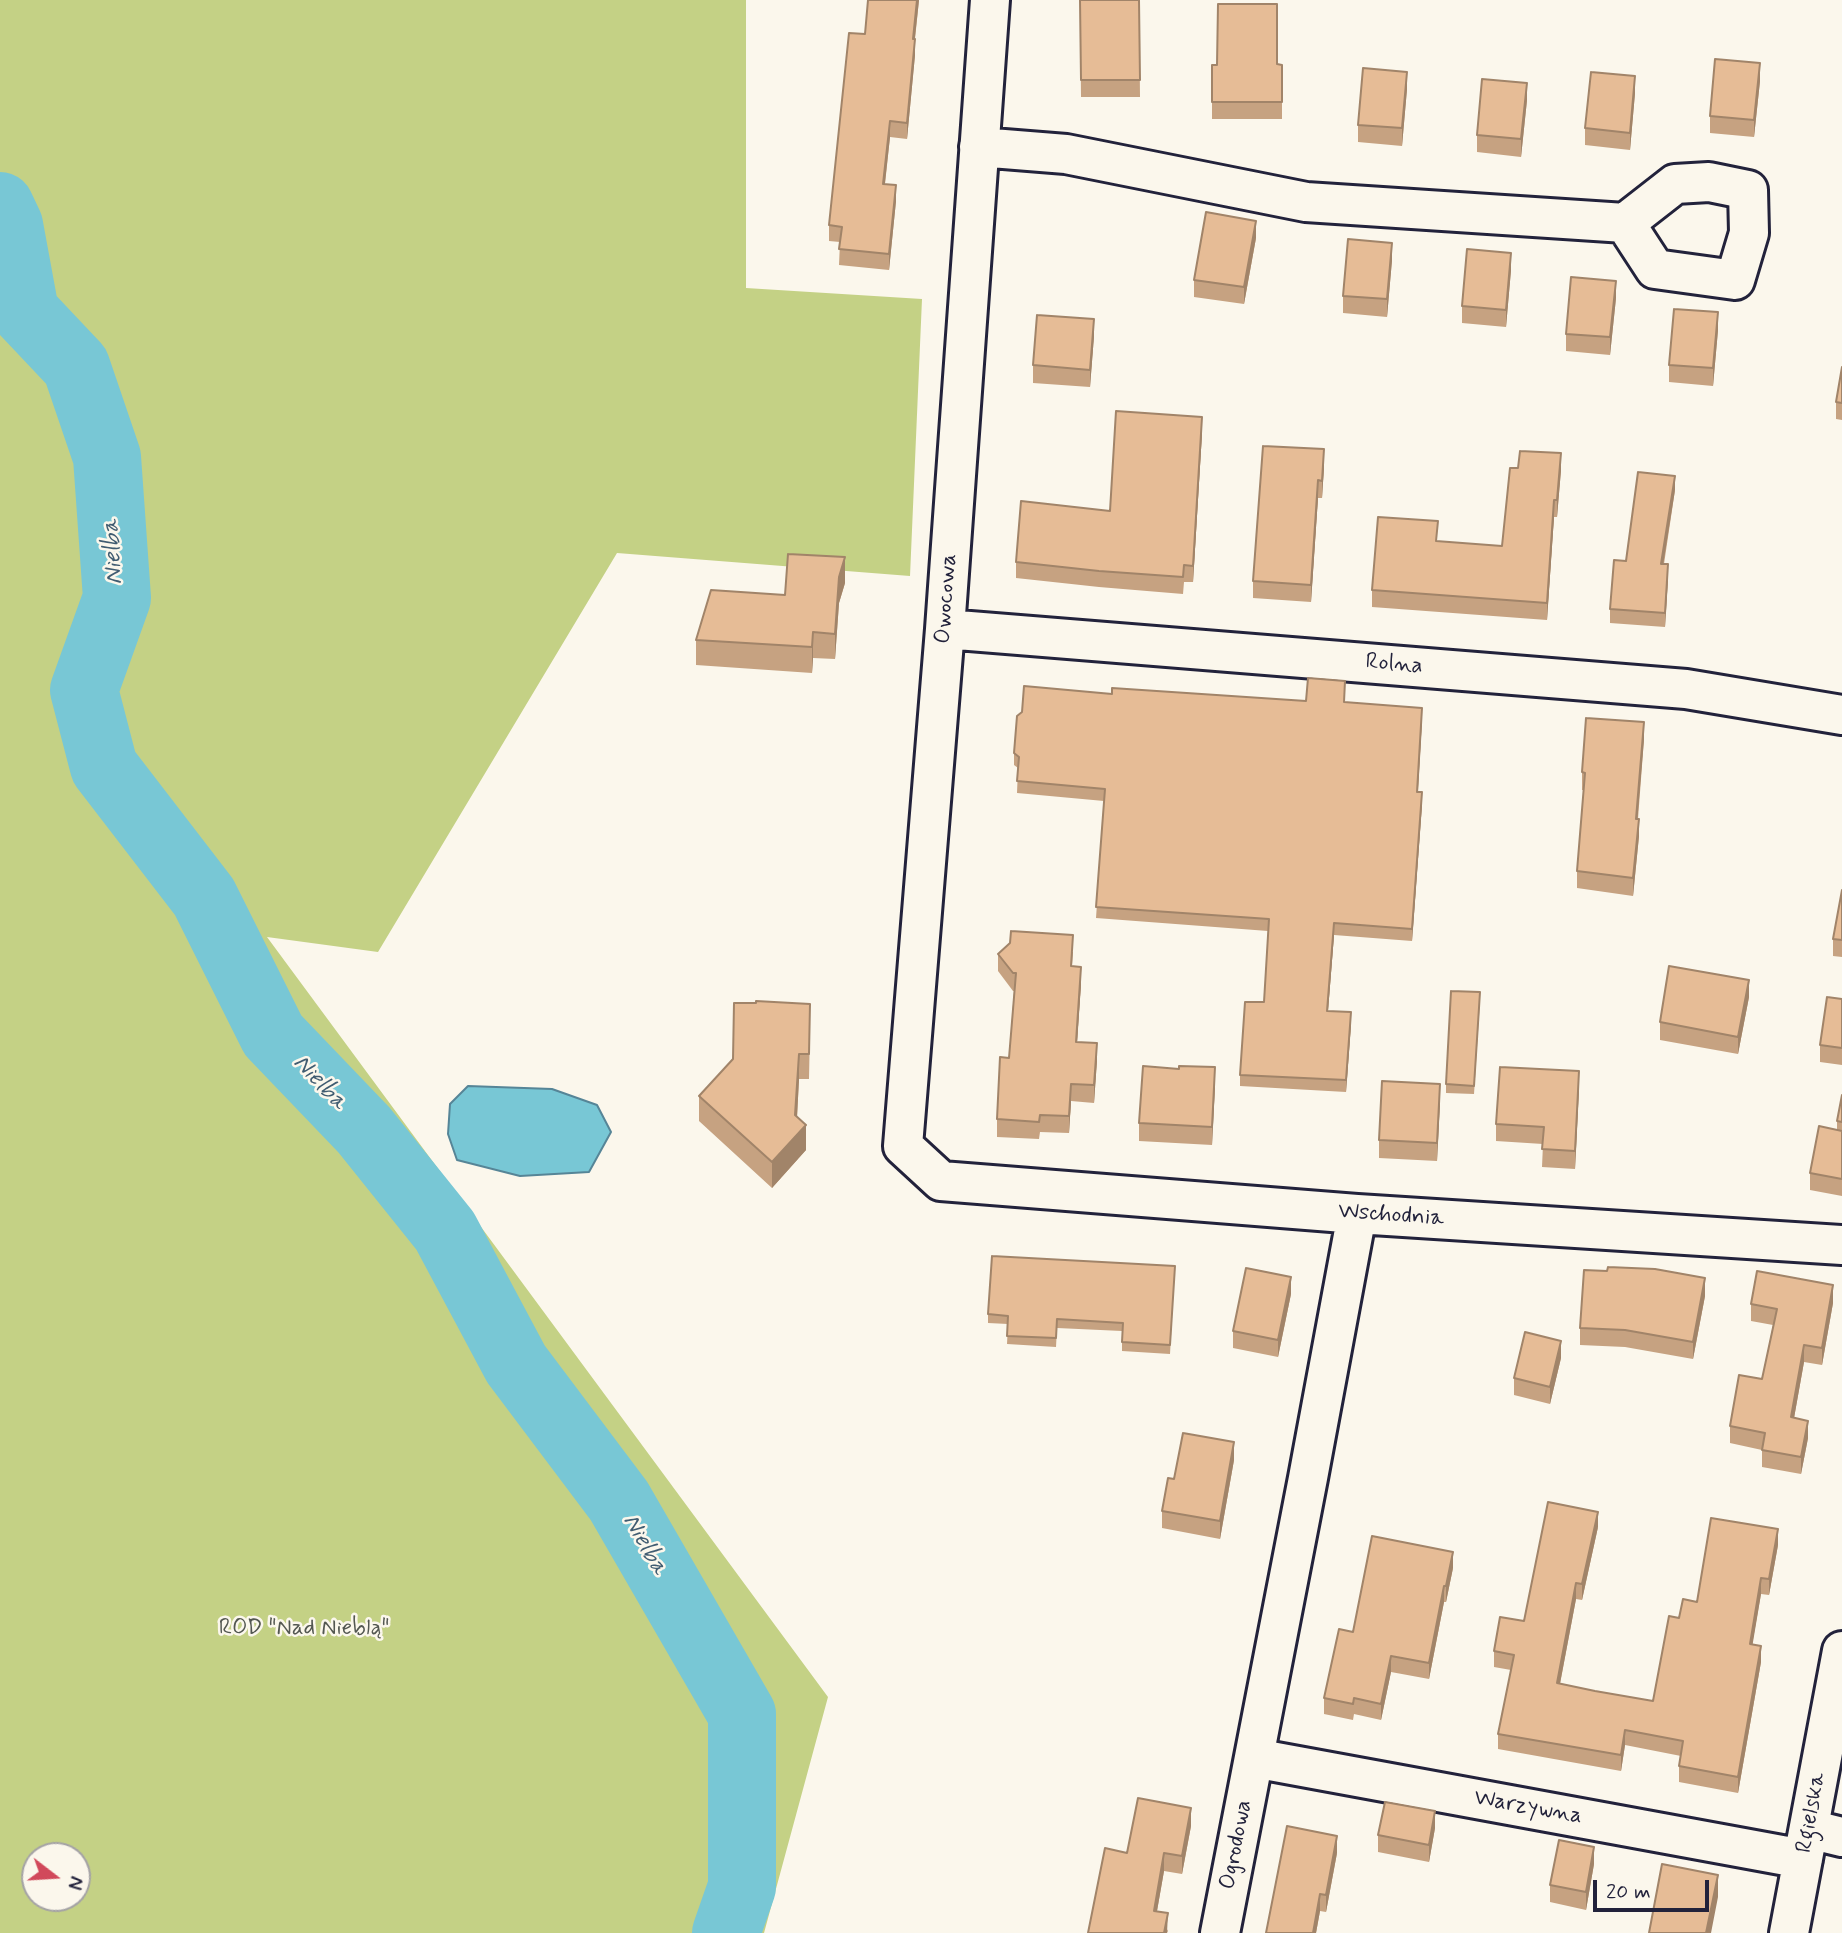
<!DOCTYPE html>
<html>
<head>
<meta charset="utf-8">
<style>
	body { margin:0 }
	#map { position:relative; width:1842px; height:1933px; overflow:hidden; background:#fbf7ec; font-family:Mynerve,sans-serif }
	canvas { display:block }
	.north { position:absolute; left:21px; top:1842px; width:70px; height:70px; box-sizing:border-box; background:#fbf7ec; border:2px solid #a4a2a5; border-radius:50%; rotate:107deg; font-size:19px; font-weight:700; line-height:28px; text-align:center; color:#22223b }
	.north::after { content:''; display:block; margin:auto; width:24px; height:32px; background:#d1495b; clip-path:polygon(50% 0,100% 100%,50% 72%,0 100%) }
	.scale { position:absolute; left:1593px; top:1880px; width:116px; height:32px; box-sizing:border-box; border:4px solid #22223b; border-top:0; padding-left:9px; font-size:21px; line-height:24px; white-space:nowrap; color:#22223b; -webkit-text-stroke:5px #fbf7ec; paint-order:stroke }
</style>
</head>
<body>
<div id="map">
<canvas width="1842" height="1933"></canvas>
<div class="north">N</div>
<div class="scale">20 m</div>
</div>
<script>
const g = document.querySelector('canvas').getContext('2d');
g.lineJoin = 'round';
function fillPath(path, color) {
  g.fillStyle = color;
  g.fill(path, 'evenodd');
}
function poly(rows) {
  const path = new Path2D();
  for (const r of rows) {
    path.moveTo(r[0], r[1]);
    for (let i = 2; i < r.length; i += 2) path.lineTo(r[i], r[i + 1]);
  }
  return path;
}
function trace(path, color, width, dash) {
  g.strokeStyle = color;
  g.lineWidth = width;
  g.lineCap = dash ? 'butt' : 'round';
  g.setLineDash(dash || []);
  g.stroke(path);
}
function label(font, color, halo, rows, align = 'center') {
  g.font = font + ' Mynerve,sans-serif';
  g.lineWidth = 5;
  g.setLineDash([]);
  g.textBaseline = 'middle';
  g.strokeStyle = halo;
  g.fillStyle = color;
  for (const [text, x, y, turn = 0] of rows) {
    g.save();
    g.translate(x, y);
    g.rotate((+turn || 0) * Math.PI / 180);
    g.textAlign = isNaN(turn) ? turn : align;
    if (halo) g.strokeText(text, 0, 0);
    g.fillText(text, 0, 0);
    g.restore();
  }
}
const green = poly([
	[0,0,746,0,746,288,922,299,910,576,617,553,378,952,267,937,828,1697,764,1933,0,1933],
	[35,1856,77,1856,77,1898,35,1898]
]);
const water = poly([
	[468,1086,552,1089,597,1105,611,1132,589,1172,520,1176,457,1160,448,1134,450,1104,468,1086]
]);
const river = poly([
	[0,206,9,225,25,312,76,366,107,457,117,598,84,690,104,767,204,897,273,1035,364,1130,445,1231,516,1364,619,1501,742,1714,742,1887,726,1933]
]);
const minor = poly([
	[990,0,945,629,903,1146,941,1181,1357,1214,1842,1245],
	[979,147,1066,154,1306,202,1625,223,1675,184,1709,182,1748,190,1749,233,1735,280,1655,269,1625,223],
	[945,629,1686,689,1842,715],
	[1254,1758,1803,1859],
	[1809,1829,1842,1837],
	[1220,1933,1308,1478,1357,1214],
	[1789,1933,1842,1651]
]);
const wall = poly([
	[919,0,915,39,915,55,907,139,890,137,885,184,896,201,889,270,839,265,840,242,829,241,829,225,865,34],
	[1080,0,1139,0,1140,97,1081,97],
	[1212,65,1282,65,1282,119,1212,119],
	[1760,81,1754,137,1710,133,1710,116],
	[1407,89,1402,146,1358,142,1358,125],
	[1635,93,1630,150,1585,145,1585,128],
	[1527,100,1521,157,1477,152,1477,135],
	[1256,238,1244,304,1194,297,1194,280],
	[1392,260,1387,317,1343,313,1343,296],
	[1511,270,1506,327,1462,323,1462,306],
	[1616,298,1610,355,1566,351,1566,334],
	[1718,330,1713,386,1669,382,1669,365],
	[1094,336,1090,387,1033,383,1033,365],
	[1842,367,1842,420,1836,419,1836,402],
	[1202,433,1193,582,1184,582,1183,594,1099,587,1016,578,1016,562,1110,511],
	[1324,467,1322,498,1318,498,1311,602,1253,598,1253,581],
	[1561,470,1557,517,1554,517,1547,620,1372,607,1372,590,1438,541,1502,546],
	[1675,490,1664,564,1668,578,1665,627,1610,623,1610,609,1626,561],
	[845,583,839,603,835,659,813,658,812,673,696,665,696,640,785,595],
	[1345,693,1345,702,1422,720,1418,792,1422,804,1412,941,1334,935,1328,1011,1351,1024,1346,1092,1240,1086,1240,1075,1264,1002,1268,931,1096,918,1104,801,1017,793,1018,768,1014,765,1014,753,1112,694,1306,701],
	[1644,739,1638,819,1639,836,1633,896,1577,888,1577,871,1584,790,1582,790,1582,772],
	[1842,890,1842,957,1833,956,1833,939],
	[1073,952,1072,966,1081,984,1077,1042,1097,1060,1094,1103,1071,1101,1069,1133,1040,1132,1039,1139,997,1137,997,1119,1009,1058,1014,991,1013,991,998,971,998,954],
	[1749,997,1738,1054,1660,1040,1660,1022],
	[1842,999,1842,1065,1820,1062,1820,1045],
	[1480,1001,1474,1094,1446,1093,1446,1084],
	[810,1030,809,1079,799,1079,797,1117,806,1150,772,1188,699,1121,699,1096],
	[1215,1085,1212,1145,1139,1141,1139,1123],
	[1579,1088,1575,1169,1542,1167,1543,1144,1496,1141,1496,1124],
	[1842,1095,1842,1196,1810,1190,1810,1173,1837,1130,1837,1121],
	[1440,1101,1437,1161,1379,1158,1379,1140],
	[1175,1266,1170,1354,1122,1351,1122,1331,1057,1328,1056,1347,1007,1344,1008,1324,988,1323,988,1314],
	[1607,1271,1705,1296,1693,1359,1625,1347,1580,1345,1580,1328],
	[1291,1294,1278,1357,1233,1348,1233,1331],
	[1833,1303,1822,1365,1804,1362,1794,1418,1808,1438,1801,1474,1762,1467,1762,1450,1730,1443,1730,1426,1762,1379,1773,1325,1751,1321,1751,1304],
	[1561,1358,1550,1404,1514,1395,1514,1378],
	[1234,1460,1220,1539,1162,1528,1162,1511,1174,1479],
	[1598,1527,1582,1600,1576,1599,1560,1684,1595,1691,1653,1701,1679,1618,1697,1602,1778,1545,1769,1595,1761,1594,1752,1645,1761,1662,1738,1793,1679,1782,1679,1766,1681,1756,1625,1745,1621,1771,1498,1749,1498,1734,1511,1670,1494,1667,1494,1651,1524,1621],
	[1453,1568,1446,1602,1444,1602,1429,1679,1391,1672,1381,1720,1354,1714,1353,1720,1324,1714,1324,1698,1353,1632],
	[1191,1826,1182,1874,1164,1871,1157,1911,1168,1931,1167,1933,1088,1933,1127,1853],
	[1435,1828,1429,1862,1378,1852,1378,1835],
	[1337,1853,1326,1912,1320,1911,1316,1933,1266,1933],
	[1594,1864,1586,1910,1550,1902,1550,1885]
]);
const shadedWall = poly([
	[917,0,919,0,913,55,913,39],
	[915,39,915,55,907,139,907,123],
	[1760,63,1760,81,1754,137,1754,120],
	[1407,72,1407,89,1402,146,1402,128],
	[1635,76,1635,93,1630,150,1630,133],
	[1527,83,1527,100,1521,157,1521,139],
	[890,121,890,137,883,200,883,184],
	[896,185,896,201,889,270,889,254],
	[1256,221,1256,238,1244,304,1244,287],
	[1392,243,1392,260,1387,317,1387,299],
	[1511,253,1511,270,1506,327,1506,310],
	[1616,281,1616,298,1610,355,1610,337],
	[1718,312,1718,330,1713,386,1713,368],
	[1094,319,1094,336,1090,387,1090,370],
	[1202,417,1202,433,1193,582,1193,566],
	[1324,449,1324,467,1322,498,1322,481],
	[1561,453,1561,470,1557,517,1557,500],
	[1675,476,1675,490,1661,578,1661,564],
	[1318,480,1318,498,1311,602,1311,585],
	[1554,500,1554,517,1547,620,1547,603],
	[845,557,845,583,839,603,835,659,835,634,839,577],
	[1668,564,1668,578,1665,627,1665,613],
	[813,632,813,658,812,673,812,647],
	[1422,708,1422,720,1417,804,1417,792],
	[1644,722,1644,739,1636,836,1636,819],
	[1422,792,1422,804,1412,941,1412,929],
	[1639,819,1639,836,1633,896,1633,878],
	[1334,923,1334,935,1327,1023,1327,1011],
	[1081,967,1081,984,1076,1059,1076,1042],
	[1749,980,1749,997,1738,1054,1738,1037],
	[1351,1012,1351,1024,1346,1092,1346,1080],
	[1097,1043,1097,1060,1094,1103,1094,1085],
	[799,1054,799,1079,796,1136,806,1125,806,1150,772,1188,772,1162,795,1115],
	[1215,1067,1215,1085,1212,1145,1212,1127],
	[1579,1071,1579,1088,1575,1169,1575,1151],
	[1071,1084,1071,1101,1069,1133,1069,1116],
	[1440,1084,1440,1101,1437,1161,1437,1143],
	[1291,1277,1291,1294,1278,1357,1278,1340],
	[1705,1278,1705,1296,1693,1359,1693,1342],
	[1833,1285,1833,1303,1822,1365,1822,1348],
	[1561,1341,1561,1358,1550,1404,1550,1387],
	[1804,1345,1804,1362,1791,1435,1791,1417],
	[1808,1421,1808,1438,1801,1474,1801,1457],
	[1234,1442,1234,1460,1220,1539,1220,1521],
	[1598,1512,1598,1527,1582,1600,1582,1584],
	[1778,1529,1778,1545,1769,1595,1769,1579],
	[1453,1552,1453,1568,1446,1602,1446,1586],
	[1761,1578,1761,1594,1750,1660,1750,1644],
	[1576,1583,1576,1599,1557,1699,1557,1683],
	[1444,1586,1444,1602,1429,1679,1429,1663],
	[1761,1646,1761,1662,1738,1793,1738,1777],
	[1391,1656,1391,1672,1381,1720,1381,1704],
	[1625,1730,1625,1745,1621,1771,1621,1755],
	[1191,1808,1191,1826,1182,1874,1182,1856],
	[1435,1811,1435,1828,1429,1862,1429,1845],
	[1337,1836,1337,1853,1326,1912,1326,1895],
	[1594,1847,1594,1864,1586,1910,1586,1892],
	[1164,1853,1164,1871,1154,1928,1154,1911],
	[1718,1875,1718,1897,1711,1933,1706,1933],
	[1320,1894,1320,1911,1316,1933,1313,1933],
	[1168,1913,1167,1933,1164,1933]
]);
const building = poly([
	[868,0,917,0,913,39,915,39,907,123,890,121,883,184,896,185,889,254,839,249,842,227,829,225,849,33,865,34,868,0],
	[1080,0,1139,0,1140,80,1081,80,1080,0],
	[1218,4,1277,4,1277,64,1282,65,1282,102,1212,102,1212,65,1217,65,1218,4],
	[1715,59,1760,63,1754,120,1710,116,1715,59],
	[1363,68,1407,72,1402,128,1358,125,1363,68],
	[1591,72,1635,76,1630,133,1585,128,1591,72],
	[1482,79,1527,83,1521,139,1477,135,1482,79],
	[1206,212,1256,221,1244,287,1194,280,1206,212],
	[1348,239,1392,243,1387,299,1343,296,1348,239],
	[1467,249,1511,253,1506,310,1462,306,1467,249],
	[1571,277,1616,281,1610,337,1566,334,1571,277],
	[1674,309,1718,312,1713,368,1669,365,1674,309],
	[1037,315,1094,319,1090,370,1033,365,1037,315],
	[1842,367,1842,403,1836,402,1842,367],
	[1116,411,1202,417,1193,566,1184,565,1183,577,1099,571,1016,562,1021,501,1110,511,1116,411],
	[1263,446,1324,449,1322,481,1318,480,1311,585,1253,581,1263,446],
	[1520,451,1561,453,1557,500,1554,500,1547,603,1372,590,1378,517,1438,521,1436,541,1502,546,1510,468,1518,468,1520,451],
	[1638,472,1675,476,1661,564,1668,564,1665,613,1610,609,1614,560,1626,561,1638,472],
	[788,554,845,557,839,577,835,634,813,632,812,647,696,640,711,590,785,595,788,554],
	[1308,678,1345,681,1344,702,1422,708,1417,792,1422,792,1412,929,1334,923,1327,1011,1351,1012,1346,1080,1240,1075,1245,1002,1264,1002,1269,919,1096,907,1105,789,1017,781,1019,757,1014,753,1017,716,1022,712,1024,686,1112,694,1112,688,1306,701,1308,678],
	[1586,718,1644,722,1636,819,1639,819,1633,878,1577,871,1585,773,1582,772,1586,718],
	[1842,890,1842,940,1833,939,1842,890],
	[1011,931,1073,935,1071,966,1081,967,1076,1042,1097,1043,1094,1085,1071,1084,1069,1116,1040,1115,1039,1122,997,1119,1000,1057,1009,1058,1016,973,1013,973,998,954,1010,943,1011,931],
	[1669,966,1749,980,1738,1037,1660,1022,1669,966],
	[1451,991,1480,992,1474,1086,1446,1084,1451,991],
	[1827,997,1842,999,1842,1048,1820,1045,1827,997],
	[756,1001,810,1004,809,1054,799,1054,795,1115,806,1125,772,1162,699,1096,733,1059,734,1003,756,1003,756,1001],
	[1143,1066,1179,1069,1179,1066,1215,1067,1212,1127,1139,1123,1143,1066],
	[1500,1067,1579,1071,1575,1151,1542,1149,1544,1127,1496,1124,1500,1067],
	[1382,1081,1440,1084,1437,1143,1379,1140,1382,1081],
	[1842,1095,1842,1122,1837,1121,1842,1095],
	[1819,1126,1842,1131,1842,1179,1810,1173,1819,1126],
	[992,1256,1175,1266,1170,1345,1122,1342,1123,1323,1057,1319,1056,1338,1007,1336,1008,1316,988,1314,992,1256],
	[1608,1267,1655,1269,1705,1278,1693,1342,1625,1330,1580,1328,1584,1270,1607,1271,1608,1267],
	[1246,1268,1291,1277,1278,1340,1233,1331,1246,1268],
	[1757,1271,1833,1285,1822,1348,1804,1345,1791,1417,1808,1421,1801,1457,1762,1450,1765,1433,1730,1426,1739,1375,1762,1379,1777,1309,1751,1304,1757,1271],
	[1525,1332,1561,1341,1550,1387,1514,1378,1525,1332],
	[1183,1433,1234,1442,1220,1521,1162,1511,1168,1478,1174,1479,1183,1433],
	[1548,1502,1598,1512,1582,1584,1576,1583,1557,1683,1595,1691,1653,1701,1669,1616,1679,1618,1683,1599,1697,1602,1711,1518,1778,1529,1769,1579,1761,1578,1750,1644,1761,1646,1738,1777,1679,1766,1683,1741,1625,1730,1621,1755,1498,1734,1514,1655,1494,1651,1500,1617,1524,1621,1548,1502],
	[1372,1536,1453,1552,1446,1586,1444,1586,1429,1663,1391,1656,1381,1704,1354,1698,1353,1704,1324,1698,1339,1629,1353,1632,1372,1536],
	[1138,1798,1191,1808,1182,1856,1164,1853,1154,1911,1168,1913,1164,1933,1088,1933,1105,1848,1127,1853,1138,1798],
	[1385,1802,1435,1811,1429,1845,1378,1835,1385,1802],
	[1287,1826,1337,1836,1326,1895,1320,1894,1313,1933,1266,1933,1287,1826],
	[1559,1840,1594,1847,1586,1892,1550,1885,1559,1840],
	[1662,1864,1718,1875,1706,1933,1649,1933,1662,1864]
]);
const streetNames = [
	["Owocowa",947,599,-86],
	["Rolna",1394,665,5],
	["Wschodnia",1391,1216,4],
	["Warzywna",1528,1808,10],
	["Rgielska",1812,1813,-80],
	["Ogrodowa",1237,1845,-79]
];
const parkNames = [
	["ROD \"Nad Nieblą\"",304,1629]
];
const waterNames = [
	["Nielba",114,552,-94],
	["Nielba",319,1083,46],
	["Nielba",644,1545,60]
];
fillPath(green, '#c4d185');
fillPath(water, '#78c7d5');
trace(water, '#568597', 2);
trace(river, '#78c7d5', 68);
trace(minor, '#22223b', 44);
trace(minor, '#fbf7ec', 38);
fillPath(wall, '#c6a281');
fillPath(shadedWall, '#a18469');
fillPath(building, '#e6bc96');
trace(building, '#a18469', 2);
label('23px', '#22223b', '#fbf7ec', streetNames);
label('23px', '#535751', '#fbf7ec', parkNames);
label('italic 24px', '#405c71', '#fbf7ec', waterNames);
</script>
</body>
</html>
